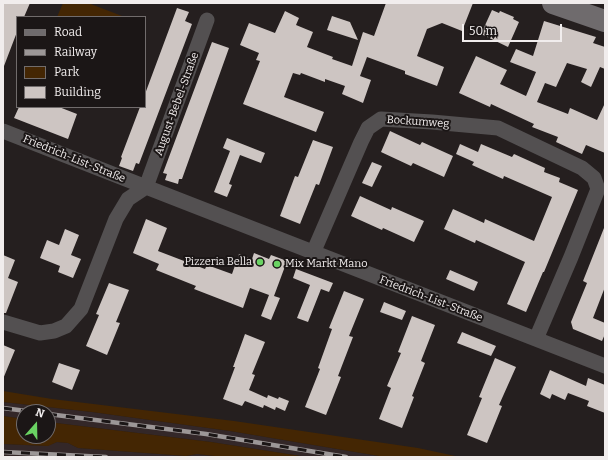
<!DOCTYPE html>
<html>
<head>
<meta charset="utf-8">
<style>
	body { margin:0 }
	#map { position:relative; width:608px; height:460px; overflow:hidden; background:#251f1f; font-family:Bitter,serif }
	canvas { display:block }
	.frame { position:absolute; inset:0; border:4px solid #f1eded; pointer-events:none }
	.legend { position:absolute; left:16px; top:16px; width:130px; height:92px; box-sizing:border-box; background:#1b1616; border:1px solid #716c6c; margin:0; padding:5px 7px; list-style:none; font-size:12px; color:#f1eded }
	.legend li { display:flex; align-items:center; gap:8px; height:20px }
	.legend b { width:20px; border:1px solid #716c6c }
	.north { position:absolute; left:16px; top:404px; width:40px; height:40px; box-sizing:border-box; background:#1b1616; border:1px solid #716c6c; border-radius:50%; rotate:20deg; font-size:11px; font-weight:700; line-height:16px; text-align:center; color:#f1eded }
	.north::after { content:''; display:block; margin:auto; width:14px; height:18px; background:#6ad363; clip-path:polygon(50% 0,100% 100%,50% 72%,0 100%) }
	.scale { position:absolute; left:462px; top:24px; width:100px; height:18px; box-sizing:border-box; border:2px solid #f1eded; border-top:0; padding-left:5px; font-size:12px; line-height:14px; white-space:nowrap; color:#f1eded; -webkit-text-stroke:3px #1b1616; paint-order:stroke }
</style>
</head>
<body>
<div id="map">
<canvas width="608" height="460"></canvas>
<div class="frame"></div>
<ul class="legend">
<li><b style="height:5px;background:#6f6b6d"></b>Road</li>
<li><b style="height:5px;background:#9c9797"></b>Railway</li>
<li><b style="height:11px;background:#442603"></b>Park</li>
<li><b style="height:11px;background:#cdc5c2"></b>Building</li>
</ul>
<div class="north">N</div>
<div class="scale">50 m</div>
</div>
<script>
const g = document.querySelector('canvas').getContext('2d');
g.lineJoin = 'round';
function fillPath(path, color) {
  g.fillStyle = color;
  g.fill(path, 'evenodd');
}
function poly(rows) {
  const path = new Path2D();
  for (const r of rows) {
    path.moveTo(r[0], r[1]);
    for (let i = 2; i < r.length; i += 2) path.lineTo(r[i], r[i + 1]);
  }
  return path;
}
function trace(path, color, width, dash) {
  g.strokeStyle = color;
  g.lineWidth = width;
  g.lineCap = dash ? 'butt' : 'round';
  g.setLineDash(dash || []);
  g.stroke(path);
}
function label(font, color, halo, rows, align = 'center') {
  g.font = font + ' Bitter,serif';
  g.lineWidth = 4;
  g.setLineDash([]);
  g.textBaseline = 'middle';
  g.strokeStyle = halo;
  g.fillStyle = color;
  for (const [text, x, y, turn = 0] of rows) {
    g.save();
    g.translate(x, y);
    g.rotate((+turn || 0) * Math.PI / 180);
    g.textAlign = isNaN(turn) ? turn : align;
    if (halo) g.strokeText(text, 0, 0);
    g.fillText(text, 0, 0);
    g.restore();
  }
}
const built = poly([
	[3,402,92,412,230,431,385,457,307,457,211,442,48,422,48,412,24,412,24,419,3,416],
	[57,442,68,443,78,448,186,456,197,454,223,457,3,457,3,444,47,446]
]);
const green = poly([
	[63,3,88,3,122,16,121,17,57,17],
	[3,391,52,399,234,421,418,448,460,457,385,457,230,431,92,412,3,402],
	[3,416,24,419,24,436,48,436,48,422,211,442,307,457,223,457,197,454,186,456,78,448,68,443,57,442,48,446,3,444]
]);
const building = poly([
	[3,3,30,3,24,17,17,17,17,32,4,66],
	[386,3,473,3,462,31,442,23,427,29,417,56,444,67,437,86,405,74,405,71,367,57,360,76,371,80,363,103,342,94,345,86,325,79,325,82,301,73,300,75,293,73,284,97,324,112,316,132,243,104,260,61,256,60,259,53,240,45,249,23,275,33,285,11,299,18,296,25,313,32,307,47,333,57,332,59,352,66,363,32,374,36],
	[177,8,189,12,185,21,192,24,139,164,136,163,133,171,119,166,122,158,121,157,140,107,145,107,145,94],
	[492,10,499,13,500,11,514,17,513,19,519,22,508,47,481,34],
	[332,16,350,22,358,40,327,30],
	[544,21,596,37,593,43,605,47,605,69,600,67,591,87,581,82,587,69,567,63,556,87,545,83,537,102,568,114,570,108,597,120,605,103,605,153,586,145,582,154,556,142,558,137,532,127,534,124,491,104,490,107,459,93,476,56,507,70,500,84,526,96,536,72,510,62,516,49,533,56],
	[212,42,229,48,182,179,179,179,178,184,165,180,167,174,163,173],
	[19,107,59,107,77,114,68,139,14,118],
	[390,131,420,145,422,142,453,156,444,177,413,163,411,166,381,152],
	[227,138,265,153,261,163,240,155,229,184,232,185,227,197,214,192,230,151,223,148],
	[313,140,333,147,319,185,316,184,300,224,280,216,295,176,298,177],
	[460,144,478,152,481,144,512,157,514,154,545,168,544,172,560,178,559,182,578,190,544,272,543,272,526,312,507,304,525,262,476,240,475,243,444,229,453,209,484,223,485,219,534,241,552,197,504,176,503,179,472,165,474,162,456,154],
	[372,162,382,166,372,187,362,183],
	[360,196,391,210,392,207,424,221,414,242,383,228,382,230,351,216],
	[146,219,167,228,158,251,205,269,207,265,232,274,239,254,252,259,254,253,269,259,271,255,287,261,274,296,280,298,271,320,261,316,269,295,250,288,243,308,194,289,196,286,156,270,159,264,133,253],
	[604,228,605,287,593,318,605,323,605,334,602,341,573,329,571,322,587,283,583,281],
	[65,229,79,235,71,255,81,259,73,278,58,272,60,266,40,258,47,240,59,245],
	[3,255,15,260,8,278,18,282,6,313,3,313],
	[296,269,333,283,329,292,321,289,308,322,297,318,310,285,293,278],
	[450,270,478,282,474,291,446,279],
	[109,283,129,290,116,322,120,323,107,355,86,346,99,315,96,314],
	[344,291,364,299,349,336,353,337,338,376,341,377,326,415,305,407,320,369,318,368,332,329,329,328],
	[384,302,406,311,402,320,380,312],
	[412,316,435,325,421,361,425,363,412,396,414,397,402,428,379,419,391,388,387,386,401,353,398,352],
	[462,332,496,346,491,356,457,343],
	[245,334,265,342,252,374,255,375,249,390,267,398,268,395,278,399,279,397,289,401,285,411,276,407,275,410,264,405,263,408,245,401,242,406,223,399,235,367,233,367],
	[3,345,15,350,3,379],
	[495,358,516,367,499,405,502,406,487,443,467,435,482,398,479,397],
	[59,363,80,370,72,390,52,382],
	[550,370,586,386,588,378,605,385,605,413,587,406,589,401,568,393,565,400,552,394,550,399,540,394]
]);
const minor = poly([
	[3,131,146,187,207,20],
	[313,253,361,142,368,128,381,119,432,122,498,128,582,168,594,178,598,189,571,257,536,339],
	[3,322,40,333,54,331,66,326,81,309,116,219,128,199,146,187,605,366]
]);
const secondary = poly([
	[553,3,605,21]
]);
const rail = poly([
	[3,408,34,412],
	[48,414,206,434,346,457],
	[3,452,106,457]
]);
const markers = [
	[260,262,4,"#6ad363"],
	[277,264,4,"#6ad363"]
];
const streetNames = [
	["August-Bebel-Straße",177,104,-70],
	["Bockumweg",418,122,4],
	["Friedrich-List-Straße",74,159,22],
	["Friedrich-List-Straße",431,299,21]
];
const poiNames = [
	["Pizzeria Bella",252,262],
	["Mix Markt Mano",285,264,"left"]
];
fillPath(built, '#332728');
fillPath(green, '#442603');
fillPath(building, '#cdc5c2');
trace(minor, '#535051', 15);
trace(secondary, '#6f6b6d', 22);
trace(rail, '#9c9797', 4.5);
trace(rail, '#1b1616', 3, [9]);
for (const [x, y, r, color] of markers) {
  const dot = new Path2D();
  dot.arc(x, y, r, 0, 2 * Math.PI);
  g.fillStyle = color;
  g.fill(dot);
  trace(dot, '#1b1616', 1.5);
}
label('11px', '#f1eded', '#1b1616', streetNames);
label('11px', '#f1eded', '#1b1616', poiNames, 'right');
</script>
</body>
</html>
